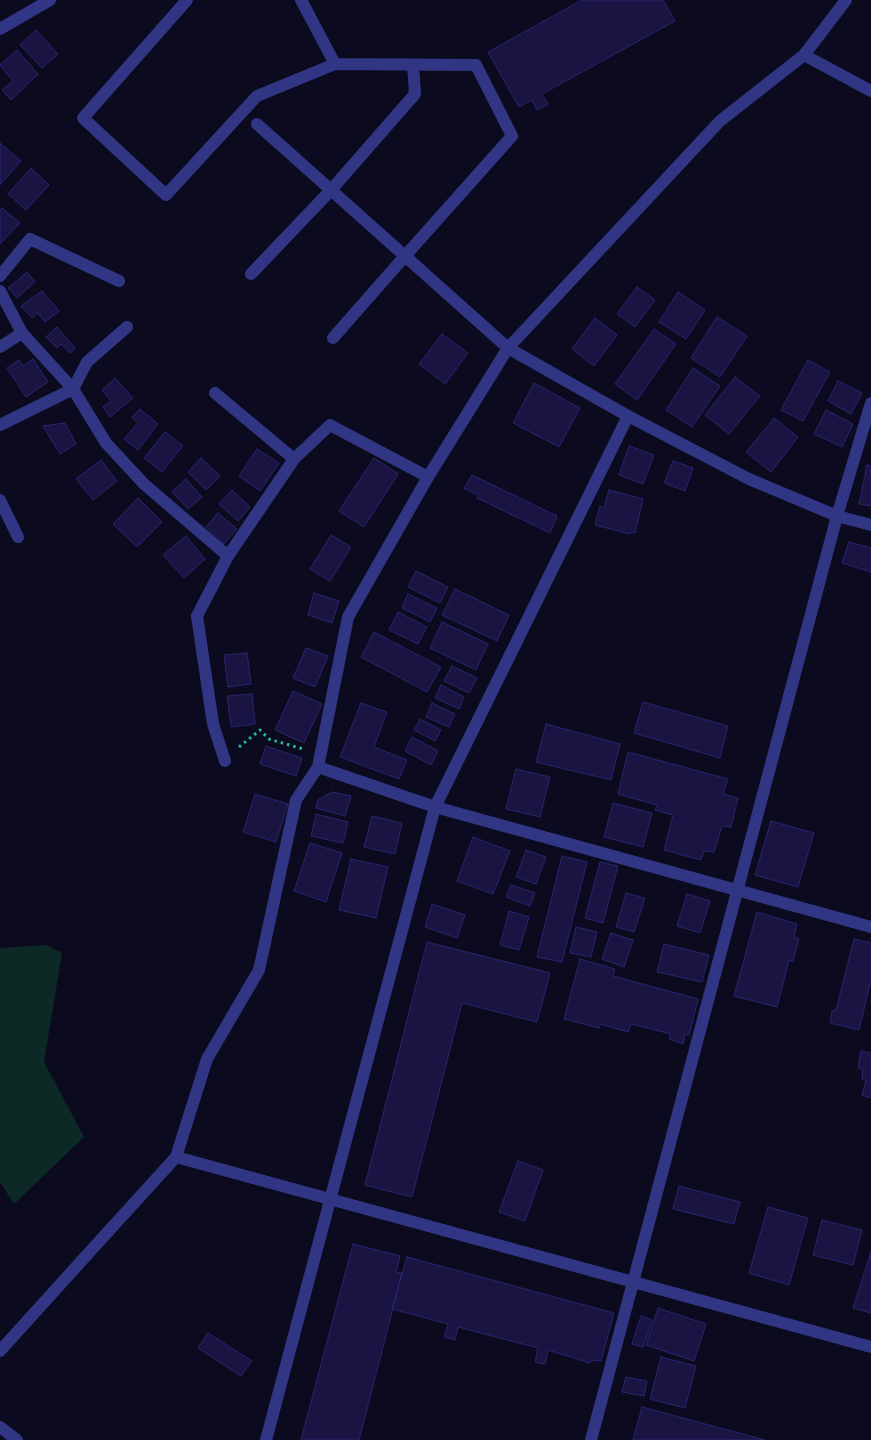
<!DOCTYPE html>
<html>
<head>
<meta charset="utf-8">
<style>
	body { margin:0 }
	canvas { display:block; background:#0b0a1f }
</style>
</head>
<body>
<canvas width="871" height="1440"></canvas>
<script>
const g = document.querySelector('canvas').getContext('2d');
g.lineJoin = 'round';
function fillPath(path, color) {
  g.fillStyle = color;
  g.fill(path, 'evenodd');
}
function poly(rows) {
  const path = new Path2D();
  for (const r of rows) {
    path.moveTo(r[0], r[1]);
    for (let i = 2; i < r.length; i += 2) path.lineTo(r[i], r[i + 1]);
  }
  return path;
}
function trace(path, color, width, dash) {
  g.strokeStyle = color;
  g.lineWidth = width;
  g.lineCap = dash ? 'butt' : 'round';
  g.setLineDash(dash || []);
  g.stroke(path);
}
const green = poly([
	[47,945,62,953,44,1062,84,1137,14,1204,0,1182,0,948]
]);
const building = poly([
	[582,0,663,0,675,21,542,94,548,104,537,110,532,100,519,107,488,52,582,0],
	[36,30,58,54,42,68,20,45,36,30],
	[17,50,38,74,11,100,2,90,13,81,0,65,17,50],
	[0,143,21,161,0,185,0,143],
	[31,168,49,185,26,210,8,194,31,168],
	[2,208,20,223,0,244,0,210,2,208],
	[27,272,35,282,17,298,8,288,27,272],
	[637,287,655,300,635,327,617,314,637,287],
	[42,291,59,311,45,322,38,313,32,318,21,306,42,291],
	[678,292,705,310,686,339,659,322,678,292],
	[717,317,747,336,720,377,691,358,717,317],
	[595,318,617,335,594,366,572,349,595,318],
	[57,327,75,348,70,353,61,344,57,348,46,337,57,327],
	[654,329,676,344,637,400,615,384,654,329],
	[442,334,468,353,445,384,419,364,442,334],
	[33,359,48,382,26,397,7,368,19,360,23,366,33,359],
	[808,360,830,372,803,421,781,410,808,360],
	[693,368,720,386,692,427,666,410,693,368],
	[735,377,760,396,729,434,705,415,735,377],
	[115,378,133,398,110,417,103,407,111,401,102,390,115,378],
	[838,381,862,393,851,414,828,401,838,381],
	[534,383,580,408,559,447,513,423,534,383],
	[140,409,158,424,138,450,124,439,138,423,132,417,140,409],
	[826,410,853,424,842,447,814,434,826,410],
	[774,418,798,437,771,472,746,452,774,418],
	[65,423,76,444,60,454,43,426,65,423],
	[165,432,183,446,162,472,144,458,165,432],
	[629,446,654,455,643,484,619,475,629,446],
	[257,449,279,463,260,491,239,476,257,449],
	[201,458,220,476,206,490,188,472,201,458],
	[374,458,398,474,364,527,339,511,374,458],
	[101,460,117,481,93,500,76,479,101,460],
	[673,461,693,468,685,491,664,483,673,461],
	[867,465,871,466,871,506,859,504,867,465],
	[472,475,557,516,550,533,477,498,478,495,464,488,472,475],
	[186,479,202,497,188,509,172,492,186,479],
	[232,490,250,507,238,521,219,504,232,490],
	[609,490,643,499,635,533,631,532,630,534,595,525,600,506,604,508,609,490],
	[138,498,162,522,137,547,113,524,138,498],
	[218,513,237,529,224,544,206,527,218,513],
	[331,535,351,547,330,581,310,569,331,535],
	[186,536,205,559,184,578,163,555,186,536],
	[849,542,871,548,871,572,842,563,849,542],
	[416,571,448,587,440,603,408,587,416,571],
	[455,589,509,615,497,641,442,615,455,589],
	[314,593,339,601,332,623,308,615,314,593],
	[408,594,437,608,430,622,402,608,408,594],
	[398,612,427,627,418,644,389,630,398,612],
	[442,622,488,644,476,670,430,648,442,622],
	[374,632,441,667,427,692,361,657,374,632],
	[306,648,328,656,315,687,293,678,306,648],
	[247,653,251,684,228,687,224,655,247,653],
	[452,666,477,678,469,693,444,681,452,666],
	[441,685,464,697,459,709,435,698,441,685],
	[293,691,322,704,304,743,275,730,293,691],
	[252,694,255,724,231,727,227,696,252,694],
	[643,702,728,726,720,758,634,733,643,702],
	[361,703,387,712,374,747,407,760,399,779,340,757,361,703],
	[432,703,455,714,449,727,426,717,432,703],
	[420,719,441,730,435,741,414,730,420,719],
	[546,724,620,744,611,780,536,762,546,724],
	[412,737,438,751,431,765,405,751,412,737],
	[266,746,302,758,296,776,260,764,266,746],
	[628,752,728,779,723,794,738,798,731,827,722,826,714,852,704,851,701,860,664,850,673,815,655,810,657,805,618,794,628,752],
	[516,769,550,777,540,817,506,809,516,769],
	[332,792,351,796,345,816,316,808,318,800,332,792],
	[255,794,288,804,276,842,243,832,255,794],
	[613,803,652,813,643,847,604,837,613,803],
	[316,814,348,822,343,843,311,836,316,814],
	[372,816,402,823,395,854,364,847,372,816],
	[771,821,814,833,798,887,755,875,771,821],
	[473,837,510,851,493,894,457,881,473,837],
	[310,843,342,853,326,902,294,891,310,843],
	[526,850,546,857,536,884,516,877,526,850],
	[562,856,587,862,562,962,537,957,562,856],
	[351,859,388,867,376,918,339,910,351,859],
	[600,862,618,866,603,923,585,918,600,862],
	[511,885,535,893,530,906,506,897,511,885],
	[626,893,645,898,634,932,616,927,626,893],
	[687,894,710,901,700,933,677,926,687,894],
	[432,904,465,915,457,938,425,927,432,904],
	[509,911,529,917,519,950,500,945,509,911],
	[757,912,797,924,794,937,799,939,793,961,789,960,777,1007,734,996,757,912],
	[576,927,597,932,591,957,570,953,576,927],
	[611,933,633,940,624,967,602,959,611,933],
	[854,939,871,943,871,980,859,1030,830,1023,832,1011,836,1010,854,939],
	[427,942,550,973,537,1022,462,1003,412,1197,365,1185,427,942],
	[664,944,709,955,702,982,657,972,664,944],
	[580,959,615,969,613,976,698,999,689,1035,685,1034,683,1044,669,1039,671,1034,631,1024,628,1032,600,1024,599,1028,564,1019,580,959],
	[861,1051,871,1053,871,1098,862,1095,866,1080,862,1079,863,1070,858,1068,861,1051],
	[518,1161,543,1170,525,1221,499,1212,518,1161],
	[679,1186,740,1202,734,1224,673,1209,679,1186],
	[768,1207,808,1218,789,1285,749,1273,768,1207],
	[822,1220,862,1230,853,1265,813,1255,822,1220],
	[353,1244,400,1256,396,1272,402,1273,359,1440,301,1440,353,1244],
	[871,1252,871,1313,853,1308,871,1252],
	[407,1257,614,1313,601,1361,591,1360,590,1363,548,1350,545,1364,535,1362,538,1348,458,1327,455,1340,444,1337,448,1324,392,1309,407,1257],
	[658,1308,706,1324,694,1361,646,1345,658,1308],
	[641,1316,652,1320,643,1347,632,1344,641,1316],
	[208,1333,252,1361,241,1376,198,1348,208,1333],
	[661,1357,696,1366,685,1408,650,1399,661,1357],
	[626,1377,647,1381,644,1396,622,1392,626,1377],
	[642,1407,765,1440,633,1440,642,1407]
]);
const path = poly([
	[239,747,260,730,269,739,303,749]
]);
const lane = poly([
	[251,274,331,190,415,94,413,65],
	[0,276,30,239,119,281],
	[0,291,22,333,73,389,106,443,144,484,228,556,294,459,330,425,428,477],
	[333,338,405,256],
	[0,347,22,333],
	[215,393,294,459],
	[0,425,73,389,87,362,127,327],
	[0,500,18,537],
	[225,761,213,724,197,616,228,556],
	[0,1351,85,1257]
]);
const street = poly([
	[187,0,83,118,166,195,257,96,335,64],
	[301,0,335,64,476,65,512,136,405,256],
	[0,29,50,0],
	[804,55,871,91],
	[257,124,508,348,628,416,749,479,837,516,871,525],
	[318,767,435,807,871,927],
	[176,1157,871,1347],
	[85,1257,176,1157,207,1059,259,970,296,800,318,767,348,617,428,477,508,348,720,121,804,55,846,0],
	[0,1427,17,1440],
	[266,1440,435,807,628,416],
	[591,1440,837,516,871,403]
]);
fillPath(green, '#0d2925');
fillPath(building, '#191442');
trace(building, '#2b2470', 1);
trace(path, '#21baa1', 3, [2.5, 4]);
trace(lane, '#303683', 12);
trace(street, '#303683', 12);
</script>
</body>
</html>
